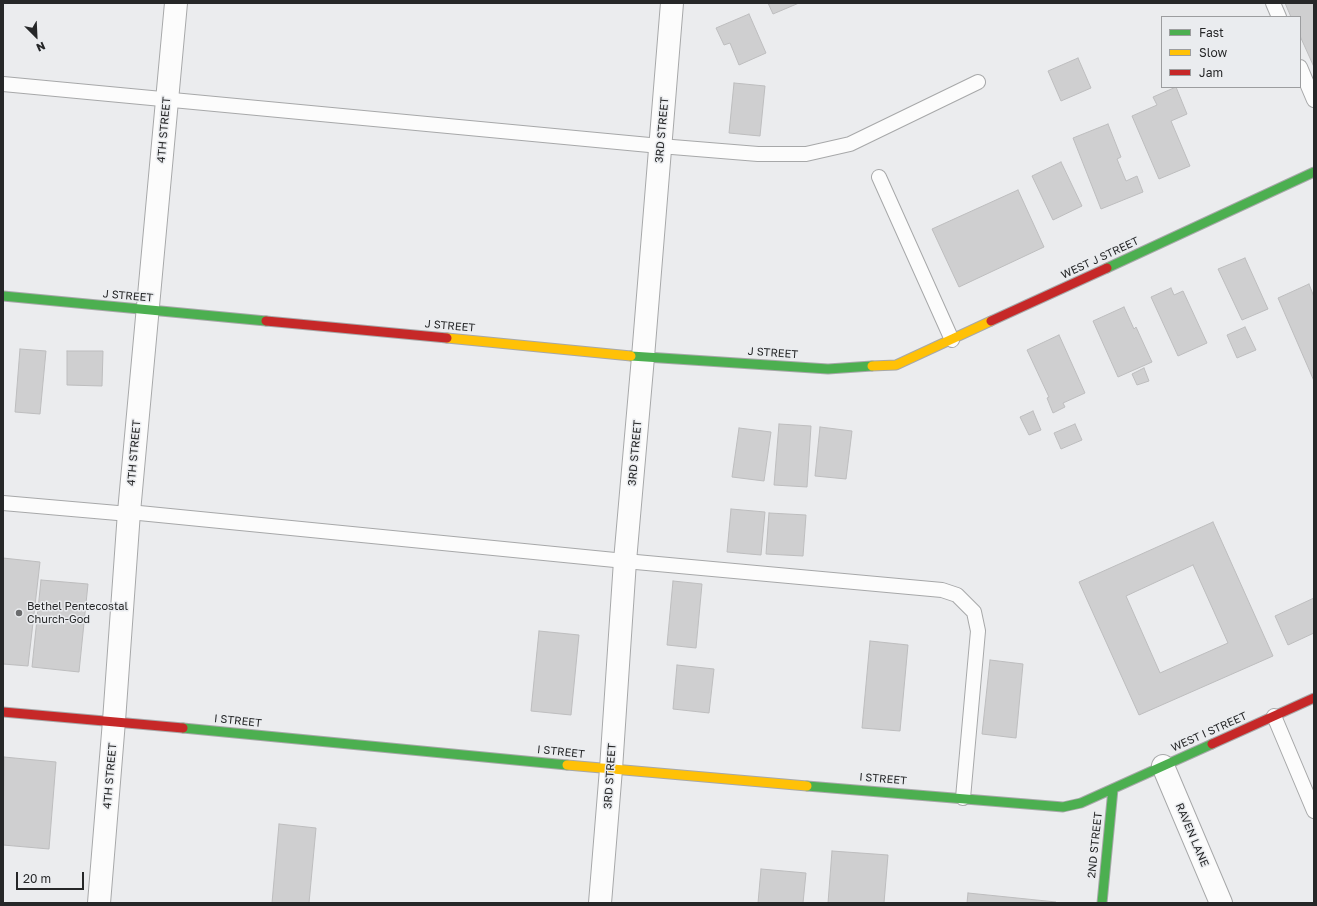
<!DOCTYPE html>
<html>
<head>
<meta charset="utf-8">
<style>
	body { margin:0 }
	#map { position:relative; width:1317px; height:906px; overflow:hidden; background:#ebecee; font-family:"Golos Text",sans-serif }
	canvas { display:block }
	.frame { position:absolute; inset:0; border:4px solid #262728; pointer-events:none }
	.legend { position:absolute; left:1161px; top:16px; width:140px; height:72px; box-sizing:border-box; background:#eaecef; border:1px solid #9c9d9f; margin:0; padding:5px 7px; list-style:none; font-size:12px; color:#262728 }
	.legend li { display:flex; align-items:center; gap:8px; height:20px }
	.legend b { width:20px; border:1px solid #9c9d9f }
	.north { position:absolute; left:16px; top:16px; width:40px; height:40px; -webkit-text-stroke:3px #eaecef; paint-order:stroke; rotate:156deg; font-size:11px; font-weight:700; line-height:16px; text-align:center; color:#262728 }
	.north::after { content:''; display:block; margin:auto; width:14px; height:18px; background:#262728; clip-path:polygon(50% 0,100% 100%,50% 72%,0 100%) }
	.scale { position:absolute; left:16px; top:872px; width:68px; height:18px; box-sizing:border-box; border:2px solid #262728; border-top:0; padding-left:5px; font-size:12px; line-height:14px; white-space:nowrap; color:#262728; -webkit-text-stroke:3px #eaecef; paint-order:stroke }
</style>
</head>
<body>
<div id="map">
<canvas width="1317" height="906"></canvas>
<div class="frame"></div>
<ul class="legend">
<li><b style="height:5px;background:#4caf50"></b>Fast</li>
<li><b style="height:5px;background:#ffc107"></b>Slow</li>
<li><b style="height:5px;background:#c62828"></b>Jam</li>
</ul>
<div class="north">N</div>
<div class="scale">20 m</div>
</div>
<script>
const g = document.querySelector('canvas').getContext('2d');
g.lineJoin = 'round';
function fillPath(path, color) {
  g.fillStyle = color;
  g.fill(path, 'evenodd');
}
function poly(rows) {
  const path = new Path2D();
  for (const r of rows) {
    path.moveTo(r[0], r[1]);
    for (let i = 2; i < r.length; i += 2) path.lineTo(r[i], r[i + 1]);
  }
  return path;
}
function trace(path, color, width, dash) {
  g.strokeStyle = color;
  g.lineWidth = width;
  g.lineCap = dash ? 'butt' : 'round';
  g.setLineDash(dash || []);
  g.stroke(path);
}
function label(font, color, halo, rows, align = 'center') {
  g.font = font + ' "Golos Text",sans-serif';
  g.lineWidth = 3;
  g.setLineDash([]);
  g.textBaseline = 'middle';
  g.strokeStyle = halo;
  g.fillStyle = color;
  for (const [text, x, y, turn = 0] of rows) {
    g.save();
    g.translate(x, y);
    g.rotate((+turn || 0) * Math.PI / 180);
    g.textAlign = isNaN(turn) ? turn : align;
    if (halo) g.strokeText(text, 0, 0);
    g.fillText(text, 0, 0);
    g.restore();
  }
}
const building = poly([
	[768,3,799,3,773,14,768,3],
	[1285,3,1314,3,1314,67,1300,36,1300,17,1291,17,1285,3],
	[749,14,766,53,739,65,730,43,724,45,716,28,749,14],
	[1078,58,1091,88,1061,101,1048,71,1078,58],
	[734,83,765,86,760,136,729,133,734,83],
	[1176,87,1187,114,1171,121,1190,166,1159,179,1132,116,1157,105,1153,97,1176,87],
	[1108,124,1121,157,1117,159,1126,181,1137,176,1143,192,1101,209,1073,138,1108,124],
	[1061,162,1082,206,1053,220,1032,176,1061,162],
	[1018,190,1044,247,959,287,932,229,1018,190],
	[1245,258,1268,309,1242,320,1218,269,1245,258],
	[1309,284,1314,297,1314,381,1278,298,1309,284],
	[1171,288,1174,295,1183,291,1207,343,1178,356,1151,297,1171,288],
	[1124,307,1134,329,1136,327,1152,362,1118,377,1093,321,1124,307],
	[1245,327,1256,350,1237,358,1227,335,1245,327],
	[1059,335,1085,393,1063,403,1065,407,1053,413,1047,398,1049,397,1027,350,1059,335],
	[20,349,46,351,40,414,15,412,20,349],
	[67,351,103,351,102,386,67,385,67,351],
	[1144,368,1149,381,1137,385,1132,374,1144,368],
	[1033,411,1041,430,1029,435,1020,417,1033,411],
	[779,424,811,426,807,487,774,485,779,424],
	[1075,424,1082,440,1061,449,1054,433,1075,424],
	[820,427,852,431,846,479,815,476,820,427],
	[739,428,771,432,764,481,732,477,739,428],
	[731,509,765,512,761,555,727,552,731,509],
	[769,513,806,515,803,556,766,554,769,513],
	[1213,522,1273,656,1139,715,1079,582,1213,522],
	[1193,565,1228,643,1160,673,1126,596,1193,565],
	[3,558,40,562,28,666,3,664,3,558],
	[41,580,88,584,79,672,32,667,41,580],
	[673,581,702,584,696,648,667,645,673,581],
	[1314,598,1314,633,1288,645,1275,616,1314,598],
	[539,631,579,635,571,715,531,711,539,631],
	[870,641,908,645,900,731,862,728,870,641],
	[990,660,1023,664,1016,738,982,734,990,660],
	[677,665,714,669,709,713,673,709,677,665],
	[4,757,56,762,49,849,3,845,4,757],
	[279,824,316,828,309,903,272,903,279,824],
	[832,851,888,855,884,903,828,903,832,851],
	[761,869,806,873,803,903,758,903,761,869],
	[968,893,1056,902,1056,903,967,903,968,893]
]);
const lane = poly([
	[1273,3,1279,17],
	[1300,67,1314,100],
	[3,84,660,146,758,154,806,154,850,144,978,82],
	[879,177,952,340],
	[3,503,129,514],
	[129,512,625,561,942,590,957,595,974,612,978,631,963,798],
	[1274,716,1314,811]
]);
const street = poly([
	[1163,766,1221,903],
	[99,903,114,721,129,512,176,3],
	[600,903,611,769,625,561,643,357,672,3]
]);
const fast = poly([
	[1107,268,1314,172],
	[3,296,266,321],
	[631,356,828,369,872,366],
	[183,728,567,765],
	[807,786,1063,807,1081,803,1212,744],
	[1102,903,1113,789]
]);
const slow = poly([
	[447,338,631,356],
	[872,366,896,365,991,321],
	[567,765,807,786]
]);
const jam = poly([
	[266,321,447,338],
	[991,321,1107,268],
	[3,712,183,728],
	[1212,744,1314,698]
]);
const markers = [
	[19,613,4,"#6b6c6d"]
];
const streetNames = [
	["4TH STREET",164,130,-85],
	["3RD STREET",662,130,-85],
	["WEST J STREET",1100,258,-25],
	["J STREET",128,296,5],
	["J STREET",450,326,5],
	["J STREET",773,353,4],
	["4TH STREET",134,453,-85],
	["3RD STREET",635,453,-85],
	["I STREET",238,721,6],
	["WEST I STREET",1209,732,-24],
	["I STREET",561,752,6],
	["4TH STREET",110,776,-85],
	["3RD STREET",610,776,-86],
	["I STREET",883,779,5],
	["RAVEN LANE",1192,835,67],
	["2ND STREET",1095,845,-84]
];
const poiNames = [
	["Bethel Pentecostal",27,607],
	["Church-God",27,620]
];
fillPath(building, '#cfcfd0');
trace(building, '#bdbdbe', 1);
trace(lane, '#a7a8a9', 16);
trace(street, '#a7a8a9', 24);
trace(fast, '#a7a8a9', 11);
trace(slow, '#a7a8a9', 11);
trace(jam, '#a7a8a9', 11);
trace(lane, '#fcfcfc', 14);
trace(street, '#fcfcfc', 22);
trace(fast, '#4caf50', 9);
trace(slow, '#ffc107', 9);
trace(jam, '#c62828', 9);
for (const [x, y, r, color] of markers) {
  const dot = new Path2D();
  dot.arc(x, y, r, 0, 2 * Math.PI);
  g.fillStyle = color;
  g.fill(dot);
  trace(dot, '#eaecef', 1.5);
}
label('11px', '#262728', '#eaecef', streetNames);
label('11px', '#262728', '#eaecef', poiNames, 'left');
</script>
</body>
</html>
